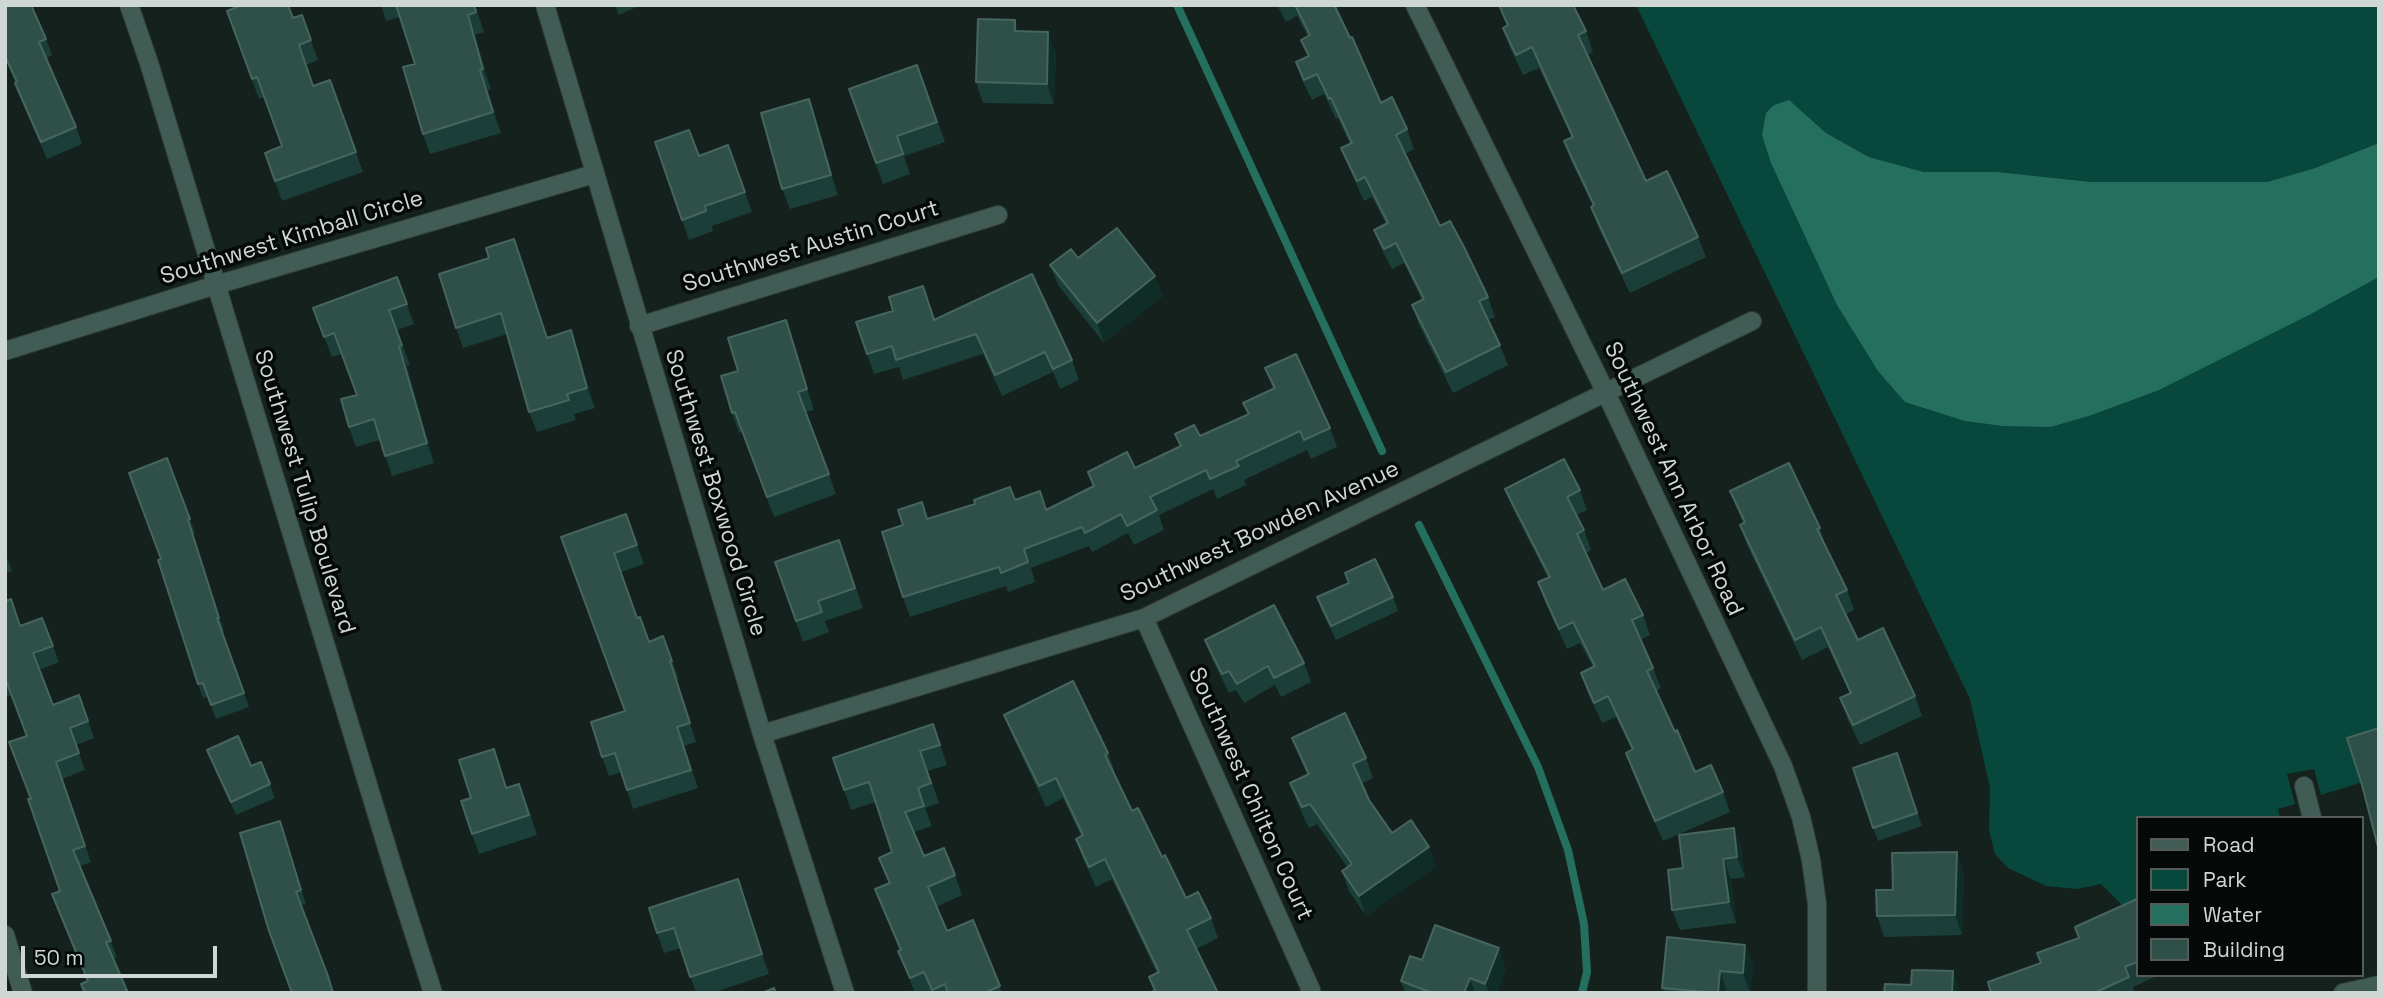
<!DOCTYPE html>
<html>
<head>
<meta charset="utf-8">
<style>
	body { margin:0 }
	#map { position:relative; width:2384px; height:998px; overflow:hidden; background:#14211d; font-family:"Space Grotesk",sans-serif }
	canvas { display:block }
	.frame { position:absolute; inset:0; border:7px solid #cfd7d5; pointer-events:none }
	.legend { position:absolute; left:2136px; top:816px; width:228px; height:161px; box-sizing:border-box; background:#050908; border:2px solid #565b5a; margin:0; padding:9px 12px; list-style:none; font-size:21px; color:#cfd7d5 }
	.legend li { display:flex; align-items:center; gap:14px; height:35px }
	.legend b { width:35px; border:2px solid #565b5a }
	.scale { position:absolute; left:21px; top:946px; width:196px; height:32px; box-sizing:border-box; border:4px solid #cfd7d5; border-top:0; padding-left:9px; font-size:21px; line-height:24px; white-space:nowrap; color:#cfd7d5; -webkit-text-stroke:5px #050908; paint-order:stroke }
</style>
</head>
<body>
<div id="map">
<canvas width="2384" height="998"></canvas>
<div class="frame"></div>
<ul class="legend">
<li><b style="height:9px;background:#415c55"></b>Road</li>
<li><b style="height:19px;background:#08473c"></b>Park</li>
<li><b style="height:19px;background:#256f5f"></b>Water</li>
<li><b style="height:19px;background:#2e5049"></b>Building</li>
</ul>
<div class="scale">50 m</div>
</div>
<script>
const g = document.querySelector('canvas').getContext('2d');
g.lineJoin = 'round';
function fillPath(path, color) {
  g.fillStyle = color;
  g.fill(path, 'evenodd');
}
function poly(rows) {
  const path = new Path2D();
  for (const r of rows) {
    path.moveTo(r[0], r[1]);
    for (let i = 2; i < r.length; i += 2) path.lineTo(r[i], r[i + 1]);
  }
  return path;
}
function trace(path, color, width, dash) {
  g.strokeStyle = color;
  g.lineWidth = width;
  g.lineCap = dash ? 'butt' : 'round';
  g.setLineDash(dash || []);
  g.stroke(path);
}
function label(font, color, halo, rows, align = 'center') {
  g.font = font + ' "Space Grotesk",sans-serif';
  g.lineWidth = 7;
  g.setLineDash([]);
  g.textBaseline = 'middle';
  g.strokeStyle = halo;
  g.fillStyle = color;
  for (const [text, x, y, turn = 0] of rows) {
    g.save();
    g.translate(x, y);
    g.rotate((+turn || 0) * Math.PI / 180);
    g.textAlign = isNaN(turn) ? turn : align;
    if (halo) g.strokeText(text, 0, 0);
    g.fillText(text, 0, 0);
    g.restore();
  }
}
const green = poly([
	[1636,5,2379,5,2379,143,2315,168,2267,182,2092,182,1998,172,1924,172,1869,157,1826,133,1788,100,2051,427,2089,416,2157,391,2311,314,2379,277,2379,777,2321,795,2314,769,2287,774,2295,804,2278,809,2280,818,2137,818,2137,920,2101,884,2077,889,2046,886,2008,868,1995,854,1989,830,1990,788,1970,699]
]);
const water = poly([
	[1789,100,1826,133,1869,157,1924,172,1998,172,2092,182,2267,182,2315,168,2379,143,2379,277,2311,314,2157,391,2089,416,2051,427,2003,426,1965,421,1905,402,1878,371,1837,305,1771,163,1762,135,1766,113,1774,105]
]);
const stream = poly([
	[1177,5,1382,451],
	[1419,525,1538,767,1568,850,1584,924,1587,972,1582,993]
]);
const minor = poly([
	[545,5,762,734,845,993],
	[1415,5,1606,393,1783,766,1801,817,1811,860,1817,904,1817,993],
	[639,326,998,215],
	[5,351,216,285,594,174],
	[1144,618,1311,990],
	[762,734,1144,618,1752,321],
	[2304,786,2312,818],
	[5,935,23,993],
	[2343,993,2379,985]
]);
const tertiary = poly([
	[129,5,149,63,395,874,433,993]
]);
const wall = poly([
	[5,5,46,39,52,55,46,58,76,127,82,144,47,159,21,100,15,83,16,83,5,59],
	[381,5,475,5,484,32,475,35,491,89,488,90,501,133,430,154,423,134,415,64,400,17,386,21],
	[615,5,641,5,619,15],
	[1277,5,1336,5,1381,103,1407,129,1414,149,1405,154,1440,226,1488,297,1495,317,1488,320,1500,345,1508,365,1453,393,1419,325,1412,305,1422,300,1404,263,1392,269,1382,250,1374,230,1386,224,1372,197,1364,201,1349,168,1341,148,1350,144,1338,118,1336,119,1324,94,1312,100,1303,82,1296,62,1308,57,1301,40,1308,37,1297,16,1286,22],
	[1498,5,1573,5,1586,31,1593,52,1587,55,1646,181,1698,237,1706,257,1630,293,1598,227,1591,207,1593,206,1571,161,1564,141,1572,138,1539,68,1523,75,1510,48,1503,28,1507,26],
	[227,11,293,18,302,15,318,60,306,65,313,86,330,80,363,172,282,201,265,153,282,146,265,97,259,99],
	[1020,31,1056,52,1054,104,983,103,976,82],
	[917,65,945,142,904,156,910,174,883,184,849,89],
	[816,119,838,195,790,209,782,189],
	[655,142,699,156,728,145,752,212,712,226,713,231,689,240],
	[1078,258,1155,276,1163,296,1104,343,1058,285,1050,265],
	[522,259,547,337,571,330,578,351,595,408,574,414,576,420,537,432,529,412,507,334,463,348,456,328],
	[397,277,414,324,397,330,410,365,407,366,434,463,392,476,380,440,356,447,349,427,357,395,342,354,332,357,313,308],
	[931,306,935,320,1072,360,1079,380,1060,389,1053,372,1002,396,983,354,903,380,899,367,874,374,867,354],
	[793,340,814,410,806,412,836,494,774,517,742,432,739,433,732,413,738,371],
	[1265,368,1330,428,1337,447,1311,459,1307,450,1244,480,1246,485,1217,499,1213,489,1159,515,1164,530,1134,545,1128,533,1092,552,1089,546,1031,568,1035,582,1008,592,1006,586,910,617,903,597,928,519,1015,500,1046,510,1093,487,1088,472,1135,468,1180,447,1175,434,1200,436,1248,414,1243,403,1273,389],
	[167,458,195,533,193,534,224,631,222,632,249,707,216,719,208,697,203,698,198,684,161,559],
	[1505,489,1580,490,1587,510,1577,515,1584,530,1591,550,1586,553,1603,590,1643,615,1650,635,1640,640,1653,668,1661,688,1656,691,1675,732,1695,772,1723,792,1730,812,1663,841,1633,773,1626,753,1632,750,1616,717,1602,723,1588,693,1581,673,1593,667,1580,643,1567,649,1545,602,1538,582,1548,578,1513,509],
	[1730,491,1820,528,1826,548,1847,590,1854,610,1846,614,1858,640,1915,696,1922,716,1860,745,1847,718,1840,698,1850,694,1828,647,1802,660,1747,545,1740,525,1743,523],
	[626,514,644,564,621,572,638,618,649,642,663,636,679,679,677,680,696,742,684,746,698,788,633,809,621,772,609,776,602,757,625,711,561,537],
	[839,540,863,608,825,621,829,632,803,642,775,562],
	[5,552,12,571,5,574],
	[1345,573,1393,597,1398,611,1336,640,1322,611,1317,597,1349,583],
	[5,596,20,626,42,618,59,662,39,670,53,705,79,695,94,738,76,745,85,770,62,779,91,862,80,866,117,957,113,959,88,981,52,894,60,891,30,799,26,736,11,695,5,697],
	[1205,640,1304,663,1311,682,1281,697,1275,685,1244,703,1236,690,1229,693,1212,659],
	[1004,715,1108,753,1115,773,1114,774,1132,811,1162,857,1186,898,1211,918,1218,938,1196,949,1154,991,1149,977,1157,973,1112,879,1096,887,1083,859,1076,839,1081,836,1063,798,1046,807,1012,735],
	[933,724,947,765,928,771,939,803,925,808,932,826,914,832,924,856,955,875,962,895,936,907,947,931,973,920,1002,993,915,993,898,951,900,950,875,889,889,884,879,858,892,852,876,802,851,810,844,790],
	[1292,738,1366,758,1373,778,1361,784,1369,800,1392,833,1429,847,1436,867,1366,916,1349,891,1342,871,1347,867,1317,824,1309,828,1297,803,1290,783,1307,775],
	[494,749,507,787,527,804,537,835,479,854,472,834,471,798],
	[207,750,251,766,270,784,275,798,236,815],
	[1897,753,1922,826,1878,841,1853,768],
	[280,821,306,904,301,905,292,993],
	[1734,828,1741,848,1745,877,1731,879,1736,923,1680,930,1672,910,1683,868],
	[1964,873,1962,935,1884,937,1877,916,1893,890],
	[745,899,769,974,712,993,696,993,681,948,664,953,657,933],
	[2137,899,2137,975,2159,975,2133,987,2135,993,1991,993,2079,938,2075,927],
	[1745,945,1753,965,1750,993,1727,991,1727,993,1664,993,1662,988],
	[1422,960,1506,968,1497,993,1405,993,1401,981]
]);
const shadedWall = poly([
	[468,15,475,35,491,89,483,69],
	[1015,20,1023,40,1015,31],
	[1048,32,1056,52,1054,104,1047,84],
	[480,70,488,90,501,133,493,112],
	[809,99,816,119,838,195,831,175],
	[514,239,522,259,554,358,547,338],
	[1155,276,1163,296,1104,343,1097,323],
	[786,320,793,340,814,410,807,389],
	[571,330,578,351,595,408,587,388],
	[399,346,407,366,434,463,427,443],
	[670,661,677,680,696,742,690,723],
	[280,821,285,835,306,904,301,890],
	[1734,828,1741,848,1745,877,1737,857],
	[1429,847,1436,867,1366,916,1359,896],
	[1957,852,1964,873,1962,935,1955,915],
	[1723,859,1731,879,1736,923,1729,902],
	[738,879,745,899,769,974,762,954],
	[1745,945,1753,965,1750,993,1743,973],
	[1499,948,1506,968,1497,993,1489,993,1485,984],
	[1720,971,1727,991,1727,993,1718,993],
	[1953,971,1960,991,1960,993,1952,993],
	[1470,978,1475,993,1464,993]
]);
const building = poly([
	[5,5,31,5,46,39,39,42,76,127,41,142,15,83,17,82,5,56,5,5],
	[242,5,288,5,293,18,302,15,311,40,299,45,313,86,330,80,356,152,275,181,265,153,282,146,257,77,252,79,227,11,242,5],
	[396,5,474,5,476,12,468,15,483,69,480,70,493,112,423,134,403,67,415,64,396,5],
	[1295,5,1334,5,1350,38,1352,37,1381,103,1392,97,1407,129,1396,135,1440,226,1450,221,1464,247,1488,297,1479,301,1500,345,1446,372,1412,305,1424,299,1396,243,1384,249,1374,230,1388,223,1365,177,1357,181,1341,148,1352,143,1331,98,1329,99,1317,74,1304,80,1296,62,1309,56,1301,40,1310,35,1295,5],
	[1499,5,1573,5,1586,31,1578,35,1646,181,1667,171,1698,237,1622,273,1591,207,1594,205,1564,141,1573,137,1532,47,1516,55,1503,28,1508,25,1499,5],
	[978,19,1015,20,1015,31,1048,32,1047,84,976,82,978,19],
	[917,65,937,122,897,136,903,154,876,163,849,89,917,65],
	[809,99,831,175,782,189,761,113,809,99],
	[689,130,699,156,728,145,745,192,705,206,706,211,682,220,655,142,689,130],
	[1117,228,1155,276,1097,323,1050,265,1071,249,1078,258,1117,228],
	[514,239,547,338,571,330,587,388,567,394,569,400,529,412,501,313,456,328,439,274,489,258,486,248,514,239],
	[1032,274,1072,360,1053,369,1045,352,995,375,976,334,896,360,892,346,867,354,856,322,893,311,889,297,923,286,934,320,1032,274],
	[397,277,407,304,389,310,402,345,399,346,427,443,385,456,374,419,349,427,341,399,357,395,334,333,324,337,313,308,397,277],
	[786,320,807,389,798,392,829,474,767,497,735,412,732,413,721,376,738,371,728,338,786,320],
	[1296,354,1330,428,1304,440,1300,431,1236,461,1239,466,1210,479,1206,470,1150,497,1157,510,1127,526,1121,514,1085,533,1082,527,1024,549,1028,562,1001,573,999,567,903,597,882,532,903,525,898,510,922,502,927,519,975,504,974,500,1010,487,1015,500,1040,491,1046,510,1094,486,1088,472,1127,452,1135,468,1181,446,1175,434,1194,425,1200,436,1249,414,1243,403,1275,388,1265,368,1296,354],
	[167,458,190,519,188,520,219,618,217,618,244,693,211,705,203,683,198,684,158,560,161,559,129,473,167,458],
	[1564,459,1580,490,1567,497,1584,530,1577,534,1603,590,1625,579,1643,615,1632,620,1653,668,1647,671,1675,732,1677,730,1695,772,1711,765,1723,792,1655,821,1626,753,1633,749,1608,696,1594,703,1581,673,1595,666,1573,622,1559,629,1538,582,1550,577,1505,489,1564,459],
	[1789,463,1820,528,1817,529,1847,590,1836,595,1858,640,1883,628,1915,696,1853,725,1840,698,1851,693,1821,627,1795,640,1740,525,1745,522,1730,491,1789,463],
	[626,514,637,545,614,553,637,618,640,617,649,642,663,636,672,661,670,661,690,723,677,727,691,770,627,790,615,753,602,757,591,722,625,711,561,537,626,514],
	[839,540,855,588,818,601,822,612,796,621,775,562,839,540],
	[1375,559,1393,597,1331,626,1317,597,1349,583,1345,573,1375,559],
	[5,596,7,601,11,599,20,626,42,618,53,646,33,653,53,705,79,695,88,721,70,728,79,753,56,762,85,846,73,850,111,941,106,942,128,993,85,993,81,984,88,981,52,894,60,891,28,799,31,799,9,742,27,736,5,678,5,596],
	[1274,605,1304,663,1274,678,1268,666,1237,684,1229,671,1222,674,1205,640,1274,605],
	[1073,681,1108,753,1105,755,1132,811,1138,808,1162,857,1165,855,1186,898,1198,892,1211,918,1187,930,1218,993,1150,993,1155,990,1149,977,1159,972,1105,859,1089,867,1076,839,1083,835,1056,778,1039,786,1004,715,1073,681],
	[1345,713,1366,758,1353,764,1369,800,1392,833,1411,820,1429,847,1359,896,1342,871,1352,864,1310,804,1302,807,1290,783,1309,774,1292,738,1345,713],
	[933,724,940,745,920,751,931,783,918,788,924,806,905,812,924,856,944,848,955,875,928,887,947,931,973,920,1000,986,984,993,948,993,945,984,932,990,924,972,910,978,898,951,901,950,875,889,890,883,879,858,892,852,869,782,844,790,833,758,933,724],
	[2379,728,2379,851,2362,785,2347,738,2379,728],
	[238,736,251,766,261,762,270,784,231,802,207,750,238,736],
	[494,749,506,788,519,784,529,815,472,834,461,801,471,798,459,760,494,749],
	[1897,753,1917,813,1873,828,1853,768,1897,753],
	[280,821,301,890,296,892,328,976,333,993,292,993,269,931,240,833,280,821],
	[1734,828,1737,857,1723,859,1729,902,1672,910,1668,870,1683,868,1679,835,1734,828],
	[1957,852,1955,915,1877,916,1876,890,1893,890,1892,853,1957,852],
	[738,879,762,954,690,977,674,928,657,933,649,908,738,879],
	[2137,899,2137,962,2125,967,2129,977,2094,993,1991,993,1988,982,2041,963,2037,953,2079,938,2075,927,2137,899],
	[1435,925,1499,948,1485,984,1470,978,1464,993,1432,993,1401,981,1410,956,1422,960,1435,925],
	[1667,937,1745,945,1743,973,1720,971,1718,993,1662,988,1667,937],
	[1912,970,1953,971,1952,993,1884,993,1885,984,1911,985,1912,970],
	[774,988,776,993,762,993,774,988]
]);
const streetNames = [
	["Southwest Kimball Circle",292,238,-17],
	["Southwest Austin Court",811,247,-17],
	["Southwest Ann Arbor Road",1673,479,65],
	["Southwest Tulip Boulevard",304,492,73],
	["Southwest Boxwood Circle",715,493,73],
	["Southwest Bowden Avenue",1260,532,-25],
	["Southwest Chilton Court",1250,794,66]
];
fillPath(green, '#08473c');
fillPath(water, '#256f5f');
trace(stream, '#256f5f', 8);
trace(minor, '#323e3a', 20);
trace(tertiary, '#323e3a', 20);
trace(minor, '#415c55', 18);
trace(tertiary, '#415c55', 18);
fillPath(wall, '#1b3f38');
fillPath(shadedWall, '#102c26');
fillPath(building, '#2e5049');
trace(building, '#47655f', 2);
label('23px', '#cfd7d5', '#050908', streetNames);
</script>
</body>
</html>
